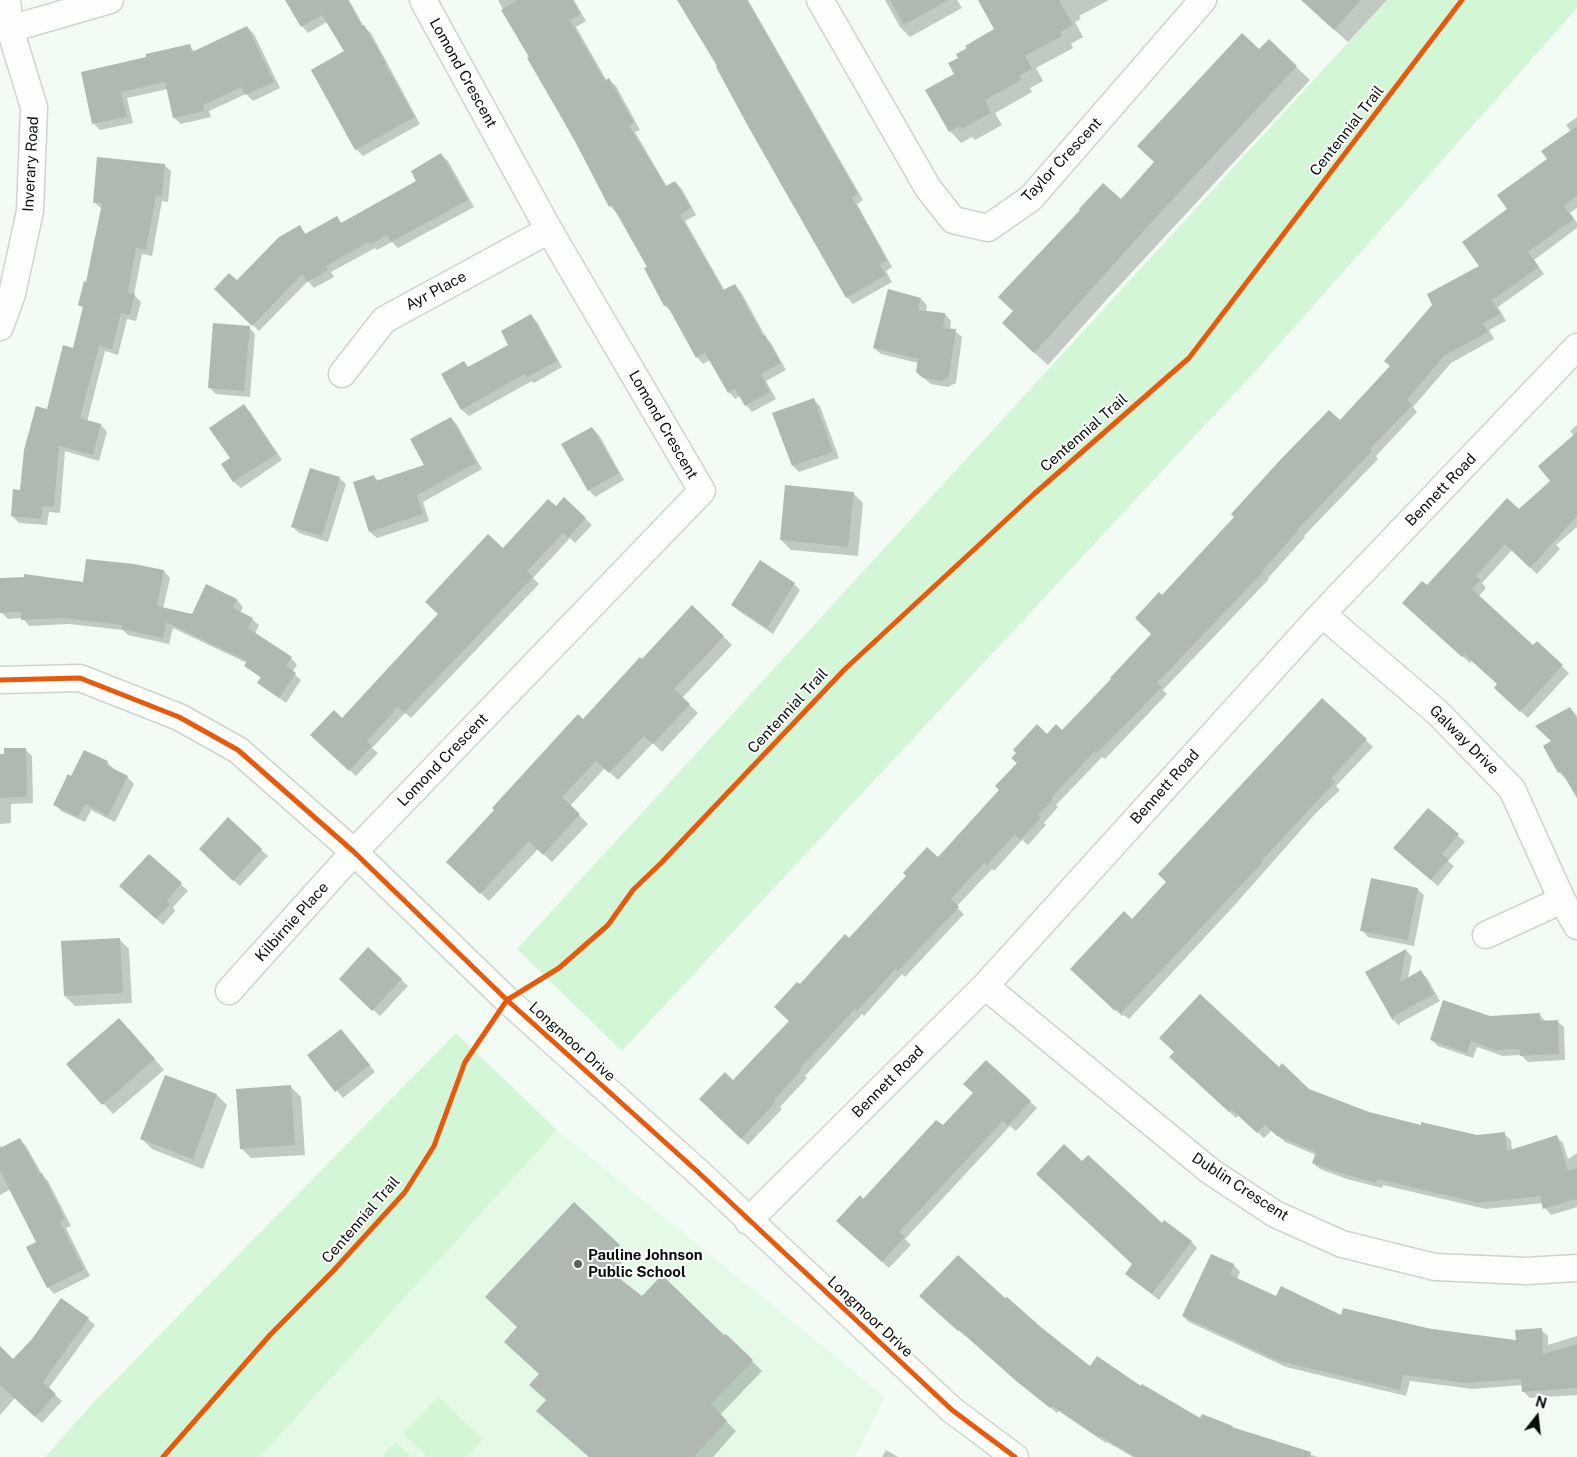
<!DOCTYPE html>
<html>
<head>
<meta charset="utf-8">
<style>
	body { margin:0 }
	#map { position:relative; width:1577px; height:1457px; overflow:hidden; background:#f2fcf4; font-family:"Public Sans",sans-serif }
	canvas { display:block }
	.north { position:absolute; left:1512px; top:1392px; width:50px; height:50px; -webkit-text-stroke:4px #fff; paint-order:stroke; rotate:16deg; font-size:14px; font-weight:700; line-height:20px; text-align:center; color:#081109 }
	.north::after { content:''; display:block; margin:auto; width:18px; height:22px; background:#081109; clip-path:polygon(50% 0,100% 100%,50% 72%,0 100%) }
</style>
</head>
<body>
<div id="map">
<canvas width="1577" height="1457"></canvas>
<div class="north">N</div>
</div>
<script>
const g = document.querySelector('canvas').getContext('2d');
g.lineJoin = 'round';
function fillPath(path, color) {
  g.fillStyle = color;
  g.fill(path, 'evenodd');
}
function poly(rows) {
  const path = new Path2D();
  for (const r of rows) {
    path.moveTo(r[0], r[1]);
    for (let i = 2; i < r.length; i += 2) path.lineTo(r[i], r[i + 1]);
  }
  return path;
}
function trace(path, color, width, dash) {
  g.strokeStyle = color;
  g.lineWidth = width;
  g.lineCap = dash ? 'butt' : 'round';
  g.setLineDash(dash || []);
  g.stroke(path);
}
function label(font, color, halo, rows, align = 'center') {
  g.font = font + ' "Public Sans",sans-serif';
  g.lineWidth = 4;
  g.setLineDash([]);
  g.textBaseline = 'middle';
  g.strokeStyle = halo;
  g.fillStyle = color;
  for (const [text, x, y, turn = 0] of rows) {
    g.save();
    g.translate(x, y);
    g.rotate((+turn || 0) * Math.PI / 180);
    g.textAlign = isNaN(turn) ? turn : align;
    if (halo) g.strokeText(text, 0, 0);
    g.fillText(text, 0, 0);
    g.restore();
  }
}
const built = poly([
	[557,1130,885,1397,855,1457,260,1457]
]);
const green = poly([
	[1387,0,1577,0,1577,8,1259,367,622,1051,517,949],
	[456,1033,557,1130,260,1457,45,1457,92,1404],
	[438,1397,483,1439,467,1457,428,1457,403,1434],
	[396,1442,412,1457,382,1457]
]);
const shadow = poly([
	[287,0,349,0,364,27,371,33,420,124,363,156,356,149,345,52,327,22,308,33,302,26],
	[498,0,574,0,586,21,576,27,607,81,609,80,616,86,640,130,635,132,667,187,675,182,682,189,696,215,685,221,725,291,735,285,741,292,767,339,771,343,786,370,766,381,776,399,752,412,746,405,740,396,735,399,729,392,710,360,703,364,697,357,672,312,665,306,649,267,616,212,610,206],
	[680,0,748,0,863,200,857,204,892,267,886,271,892,282,853,304,847,297,719,67],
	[885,0,957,0,962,8,910,37,900,27],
	[1011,0,1109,0,1079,16,1081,19,1075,22,1083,37,1071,44,1073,48,1036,68,1043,81,1030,88,1032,92,995,113,1002,125,975,140,972,137,961,143,950,131,956,74,960,58,996,30],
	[1307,0,1387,0,1348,42,1320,17],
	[247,27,254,34,280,88,253,101,246,94,209,111,211,117,181,124,174,118,168,89,127,98,133,123,100,130,94,124,148,58,189,46,195,52],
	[1269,41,1310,80,1108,298,1048,365,1017,337,1015,312,1121,201],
	[1577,117,1577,208,1570,213,1577,223,1577,228,1534,260,1544,274,1498,307,1506,321,1489,330,1494,339,1451,363,1413,407,1417,412,1376,456,1378,459,1304,536,1305,537,1268,578,1269,579,1163,690,1167,694,1105,759,1102,757,1056,805,1058,807,1044,823,1046,825,1028,845,1022,840,994,871,992,869,956,907,964,914,905,977,902,974,864,1016,862,1014,805,1076,807,1078,780,1107,782,1109,748,1145,701,1099,733,1082,790,1021,800,986,938,859,1001,790,1047,735,1062,732,1112,679,1153,634,1162,597,1340,422,1480,266,1509,210,1571,132,1566,125],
	[441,155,448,161,474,207,398,248,392,242,377,250,375,248,331,272,334,277,314,288,308,281,259,331,216,289,237,282,299,227,307,235,336,218,342,224,418,182],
	[164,165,171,171,168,202,162,201,152,256,142,254,134,295,141,302,136,321,127,319,118,355,105,351,87,422,101,425,107,432,99,461,65,451,60,513,49,512,47,525,19,523,12,516,48,410,74,349,84,309,80,305,87,283,102,209,94,202],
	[921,299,927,305,926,312,945,314,951,321,950,330,955,331,962,337,956,383,948,387,931,384,917,372,918,363,881,354,874,348],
	[531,316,537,322,562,367,534,383,532,381,469,416,462,410,443,375,464,362,469,368,510,345],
	[249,327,255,334,250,397,216,394,209,387],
	[814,400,820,406,839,458,799,472,793,466],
	[244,406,250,412,282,460,241,488,234,482,223,464,231,459],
	[451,418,457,425,482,469,423,502,429,521,377,538,370,532,354,483,374,477,379,481,426,465],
	[1577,425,1577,527,1556,545,1560,549,1537,574,1512,550,1482,583,1486,588,1478,597,1533,647,1537,643,1569,673,1528,718,1503,695,1499,685,1472,660,1470,663,1410,610,1427,586,1552,481,1574,436,1570,431],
	[592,428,599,435,624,480,595,497,589,490],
	[339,478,346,484,328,542,299,533,292,526],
	[853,493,863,503,858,556,791,550,781,540],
	[564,499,592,525,575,543,570,538,533,578,539,584,411,718,405,713,372,748,378,753,356,776,318,741,342,720,503,550,556,508],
	[164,571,170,578,163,609,193,616,207,586,237,600,243,607,240,613,252,619,259,625,255,634,291,658,297,665,292,672,301,680,286,703,259,683,262,679,245,665,247,663,173,628,169,644,128,635,123,630,69,624,29,626,23,618,8,619,1,612,0,579,84,583],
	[794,584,800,590,773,634,739,611,733,605],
	[723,636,732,645,682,698,698,713,662,752,653,743,618,780,605,768,570,806,588,824,552,862,538,849,489,901,456,870,583,721,642,661],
	[1322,700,1373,747,1336,786,1340,790,1316,813,1232,908,1129,1019,1124,1015,1122,1016,1078,976,1168,882],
	[1570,708,1577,716,1577,795,1567,778,1565,778,1559,772,1553,742],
	[25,749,32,756,33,803,11,804,11,823,0,824,0,755],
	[85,752,107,762,114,769,113,770,127,777,134,784,115,822,91,810,85,822,61,811,55,804,72,778],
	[1428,809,1465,842,1448,861,1454,866,1438,886,1401,855],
	[261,850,268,856,240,886,207,856],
	[149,855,188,891,173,907,175,911,163,925,128,893],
	[1417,889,1424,895,1414,946,1368,937,1362,930],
	[119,939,129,949,132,1003,75,1006,65,996],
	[368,949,408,986,380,1016,347,986],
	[1406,950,1412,957,1408,978,1420,971,1427,978,1440,1001,1400,1023,1399,1026,1394,1020,1367,972],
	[1539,1014,1546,1022,1557,1021,1564,1027,1565,1060,1528,1062,1521,1055,1503,1056,1477,1047,1473,1058,1438,1046,1431,1039,1490,1017],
	[129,1029,164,1070,113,1114,68,1064],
	[341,1030,375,1072,343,1098,308,1055],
	[986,1061,1037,1108,1016,1131,1010,1126,905,1239,911,1245,889,1268,844,1227,863,1200,943,1127,974,1093],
	[1177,1063,1279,1068,1309,1090,1369,1113,1422,1126,1477,1137,1504,1134,1511,1140,1512,1150,1557,1137,1563,1143,1568,1159,1577,1153,1577,1207,1551,1215,1545,1208,1543,1203,1486,1209,1383,1185,1382,1188,1347,1179,1320,1169,1313,1163,1316,1155,1285,1142,1272,1130,1264,1138,1239,1115,1236,1118],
	[166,1076,217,1095,227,1105,203,1169,152,1149,142,1139],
	[291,1087,301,1097,305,1155,251,1158,241,1148],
	[19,1139,26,1146,43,1176,48,1181,71,1226,66,1228,90,1276,54,1294,48,1287,38,1243,11,1189,0,1195,0,1145,2,1149],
	[1082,1163,1162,1225,1191,1241,1197,1248,1159,1300,1126,1274,1133,1264],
	[619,1246,629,1255,615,1270,619,1274,616,1277,642,1298,724,1337,726,1335,762,1371,720,1415,736,1431,713,1457,589,1457,548,1401,540,1375,516,1351],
	[1211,1255,1234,1265,1240,1272,1237,1279,1276,1298,1342,1316,1517,1341,1541,1330,1548,1336,1548,1345,1577,1336,1577,1395,1530,1398,1524,1392,1523,1385,1473,1389,1410,1381,1406,1396,1286,1367,1189,1322,1183,1316],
	[1006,1300,1090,1368,1142,1388,1201,1419,1202,1415,1232,1427,1235,1430,1318,1457,1133,1457,1107,1442,1106,1443,1059,1411,1057,1413,1023,1386,966,1335,965,1336,927,1303],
	[88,1319,95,1325,48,1389,62,1401,42,1423,15,1398,0,1415,0,1361,13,1360],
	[886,1450,898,1457,882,1457]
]);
const building = poly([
	[285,0,348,0,362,26,364,25,386,63,385,64,415,117,355,150,311,70,344,51,322,15,301,27],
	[517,0,572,0,581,14,570,20,605,81,609,78,634,123,629,126,666,186,675,181,691,208,680,215,723,290,735,284,763,336,765,335,781,363,761,374,770,392,745,406,735,389,728,393,705,353,696,358,667,305,664,306,644,268,647,267,612,205,609,207,575,141,527,58,529,57,501,10],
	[677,0,747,0,858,194,852,197,887,260,880,265,886,275,846,298,749,128,716,67,717,66],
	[890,0,948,0,904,25],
	[978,0,1059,0,1073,25,1060,32,1062,36,1025,56,1032,69,1019,76,1021,80,985,100,991,113,962,129,960,126,949,132,925,90,954,74,948,63,958,58,956,54,967,48,965,46,994,29],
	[1301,0,1361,0,1334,30],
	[247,26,274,82,245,95,242,87,203,105,205,111,173,118,165,82,121,92,127,117,92,124,81,72,146,57,146,54,190,44,192,52],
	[1242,33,1259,49,1269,39,1297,66,1158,215,1034,353,1002,323,1013,311,998,297,1080,210,1079,209,1103,183,1121,199,1154,162,1137,146],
	[1577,126,1577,196,1564,206,1574,219,1528,252,1539,267,1492,300,1500,314,1483,323,1488,332,1444,356,1407,400,1412,405,1370,449,1372,451,1298,529,1299,530,1262,571,1263,572,1157,683,1162,687,1097,753,1095,751,1051,798,1053,800,1038,815,1041,818,1020,840,1015,834,987,865,984,863,951,899,959,907,898,971,895,969,857,1011,855,1009,800,1068,801,1070,774,1100,776,1102,741,1139,699,1099,725,1072,733,1080,789,1021,774,1007,797,982,800,984,845,934,849,938,906,876,903,873,927,847,938,857,999,790,995,786,1017,763,1011,758,1016,753,1013,750,1037,724,1047,734,1056,724,1062,730,1111,679,1110,678,1151,634,1135,618,1159,592,1162,595,1234,517,1231,514,1282,458,1329,410,1340,420,1390,366,1384,361,1432,305,1427,294,1479,266,1462,242,1507,209,1497,195,1547,159,1541,151],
	[441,153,468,200,391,242,387,235,370,245,368,242,326,266,328,270,307,282,302,274,252,326,214,289,229,273,237,280,279,237,300,225,305,234,337,216,341,223,416,181,411,171],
	[97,157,165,164,162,196,156,195,146,250,136,248,128,292,135,294,130,315,121,313,112,349,99,346,80,418,101,424,93,455,59,446,54,507,43,506,41,519,11,516,13,489,20,490,24,450,36,406,47,409,63,345,73,348,83,307,78,305,84,281,86,282,102,203,93,203],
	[888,289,921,298,918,310,945,313,943,328,956,329,949,377,941,381,923,378,916,372,918,359,873,348],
	[531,314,557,361,527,377,525,374,461,410,441,374,464,361,468,367,508,345,501,331],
	[213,323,250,326,244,391,208,388],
	[814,398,833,452,792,466,772,413],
	[244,404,277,454,233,482,221,464,230,458,209,428],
	[451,417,476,463,417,495,423,514,369,532,353,482,374,475,376,481,424,465,410,439],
	[592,427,619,473,588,491,561,444],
	[1577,432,1577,516,1530,568,1505,544,1476,576,1481,580,1472,589,1533,645,1537,641,1563,665,1520,712,1494,688,1497,684,1464,654,1462,657,1402,603,1422,581,1427,585,1507,498,1519,509,1550,481,1538,466],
	[310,468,340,477,322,536,291,527],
	[785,485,854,492,848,547,780,540],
	[564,497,586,518,568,538,563,533,527,571,533,577,404,713,398,707,367,741,372,746,349,771,310,735,334,710,342,718,438,614,425,602,488,534,503,548,548,499,556,506],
	[86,559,134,564,164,570,157,606,192,614,206,584,237,599,233,608,253,618,248,628,292,657,286,666,296,673,279,698,257,683,261,677,244,666,247,661,166,622,163,638,121,629,122,625,62,618,21,620,21,612,0,613,0,578,24,577,24,574,83,582],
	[760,560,795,583,767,628,731,605],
	[692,605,724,636,674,689,690,704,653,744,644,736,609,773,596,761,562,797,580,814,543,855,529,841,480,894,446,862,494,810,492,808,578,714,583,719,640,657,642,659],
	[1322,698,1367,739,1331,779,1335,782,1261,861,1262,863,1121,1013,1117,1009,1115,1011,1070,969,1124,911,1132,919,1166,882,1158,874],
	[1570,707,1577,719,1577,798,1561,771,1558,773,1543,746,1551,741,1535,726],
	[4,748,26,748,27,797,0,798,0,754,4,754],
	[84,750,108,761,106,765,128,776,108,816,85,804,78,817,53,805,68,774,71,776],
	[1428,808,1459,834,1442,854,1449,859,1431,880,1393,848],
	[228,817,262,849,233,881,199,849],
	[149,854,182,883,167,900,170,904,156,919,119,886],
	[1371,878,1418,888,1408,940,1360,931],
	[120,938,123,993,64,996,61,941],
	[368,947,402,979,372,1011,339,979],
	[1406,949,1400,982,1421,970,1434,994,1394,1016,1393,1021,1365,972],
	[1200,994,1279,1067,1282,1063,1309,1089,1369,1112,1421,1125,1421,1122,1477,1135,1505,1132,1507,1151,1557,1135,1568,1171,1577,1168,1577,1199,1543,1209,1540,1196,1478,1203,1377,1179,1376,1183,1340,1173,1312,1163,1316,1152,1277,1136,1265,1125,1257,1133,1231,1109,1229,1112,1169,1057,1174,1052,1159,1038],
	[1443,1000,1490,1016,1540,1013,1540,1021,1558,1020,1559,1054,1520,1056,1520,1049,1495,1050,1471,1041,1467,1053,1430,1040],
	[119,1018,155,1059,102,1105,66,1064],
	[341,1029,370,1065,335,1092,307,1055],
	[986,1060,1031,1101,1008,1126,1003,1121,899,1232,905,1237,882,1262,836,1221,860,1195,863,1199,936,1120,943,1125,973,1093,963,1084],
	[165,1075,217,1094,193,1159,140,1139],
	[291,1085,295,1145,240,1149,236,1089],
	[20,1138,40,1174,42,1173,65,1219,60,1222,84,1270,47,1288,26,1247,36,1242,0,1171,0,1148],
	[1064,1144,1082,1161,1088,1155,1162,1223,1164,1220,1192,1241,1152,1294,1125,1274,1132,1264,1036,1174],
	[574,1202,620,1245,606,1259,610,1263,606,1268,642,1296,662,1275,724,1335,726,1334,753,1360,711,1404,727,1421,694,1457,589,1457,536,1411,546,1400,529,1385,539,1374,504,1342,517,1327,485,1297],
	[1211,1254,1234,1264,1230,1275,1276,1296,1281,1286,1341,1315,1343,1308,1431,1329,1516,1340,1515,1330,1542,1328,1543,1354,1577,1344,1577,1388,1522,1392,1521,1379,1466,1383,1403,1375,1400,1390,1279,1361,1182,1316],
	[958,1255,1005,1298,1007,1297,1042,1328,1090,1366,1097,1356,1141,1386,1142,1384,1200,1418,1202,1414,1233,1426,1232,1427,1311,1452,1310,1457,1135,1457,1100,1436,1099,1438,1052,1406,1050,1408,1015,1380,959,1330,958,1331,919,1296],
	[61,1298,89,1318,43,1382,56,1394,35,1417,0,1385,0,1346,13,1359,32,1339]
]);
const minor = poly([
	[820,0,928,188,953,220,988,228,1031,198,1203,0],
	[10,29,110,0],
	[0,327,12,294,30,211,34,107,10,29,7,0],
	[342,374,384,320,549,230],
	[1322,614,1437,712,1512,789,1562,900,1577,926],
	[0,680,80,678,179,717,238,750,354,852,507,1000,698,1172,952,1410,1015,1457],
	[1486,935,1562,900],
	[985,986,1210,1171,1275,1214,1342,1244,1435,1267,1527,1271,1577,1268],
	[229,991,354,852,702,491,549,230,423,0],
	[748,1221,985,986,1322,614,1577,347]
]);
const cycleway = poly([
	[0,680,80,678,179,717,238,750,354,852,507,1000,698,1172,952,1410,1015,1457],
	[163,1457,270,1335,334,1270,405,1192,434,1146,465,1062,507,1000,559,968,608,925,633,890,662,862,845,669,1034,494,1189,358,1462,0]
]);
const markers = [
	[578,1264,5,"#5a635b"]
];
const streetNames = [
	["Lomond Crescent",463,73,61],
	["Centennial Trail",1347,131,-52],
	["Taylor Crescent",1062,160,-47],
	["Inverary Road",31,164,-87],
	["Ayr Place",436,291,-28],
	["Lomond Crescent",663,425,60],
	["Centennial Trail",1084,433,-41],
	["Bennett Road",1441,490,-46],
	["Centennial Trail",788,711,-47],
	["Galway Drive",1464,740,45],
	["Lomond Crescent",443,760,-46],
	["Bennett Road",1165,787,-48],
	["Kilbirnie Place",292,922,-48],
	["Longmoor Drive",572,1042,42],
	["Bennett Road",888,1082,-45],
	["Dublin Crescent",1240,1187,33],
	["Centennial Trail",361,1220,-49],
	["Longmoor Drive",870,1317,43]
];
const poiNames = [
	["Pauline Johnson",588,1255],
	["Public School",588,1272]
];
fillPath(built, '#e4fae7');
fillPath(green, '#d3f6d6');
fillPath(shadow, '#0003');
fillPath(building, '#afb9b1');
trace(minor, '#ccd5cd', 29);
trace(minor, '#fdfffd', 26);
trace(cycleway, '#e8590c', 5);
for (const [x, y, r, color] of markers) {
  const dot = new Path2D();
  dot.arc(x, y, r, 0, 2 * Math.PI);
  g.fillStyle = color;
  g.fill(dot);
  trace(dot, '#fff', 2);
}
label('15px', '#081109', '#fff', streetNames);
label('bold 15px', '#081109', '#fff', poiNames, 'left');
</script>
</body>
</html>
